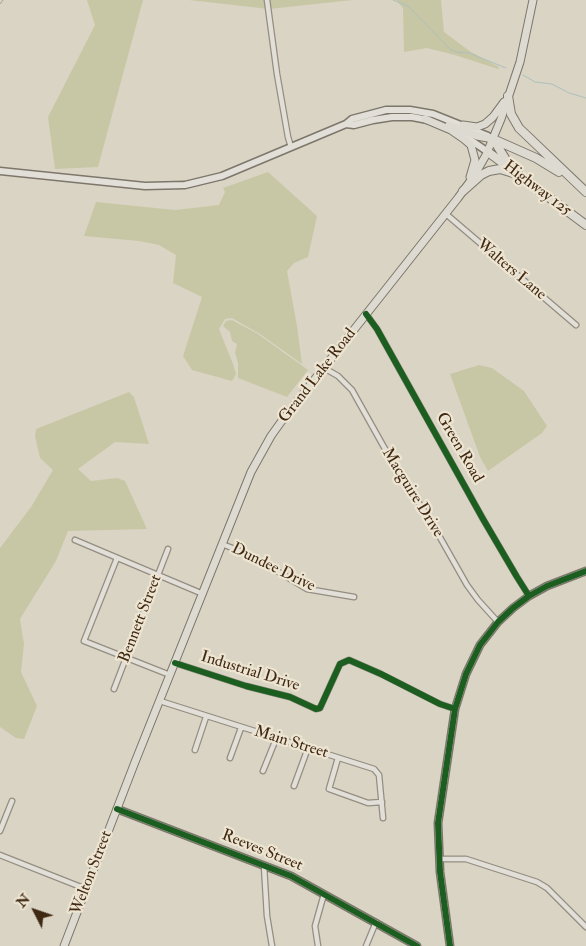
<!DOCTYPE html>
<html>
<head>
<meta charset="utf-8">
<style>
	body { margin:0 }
	#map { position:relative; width:586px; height:946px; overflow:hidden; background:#dad4c4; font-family:"IM FELL Double Pica",serif }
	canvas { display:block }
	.north { position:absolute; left:10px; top:886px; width:50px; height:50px; -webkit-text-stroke:4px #ede5d2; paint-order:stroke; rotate:311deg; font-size:14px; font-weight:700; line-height:20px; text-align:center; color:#402913 }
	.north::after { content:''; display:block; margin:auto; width:18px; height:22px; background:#402913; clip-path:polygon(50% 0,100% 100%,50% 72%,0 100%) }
</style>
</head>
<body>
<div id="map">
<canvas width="586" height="946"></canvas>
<div class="north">N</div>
</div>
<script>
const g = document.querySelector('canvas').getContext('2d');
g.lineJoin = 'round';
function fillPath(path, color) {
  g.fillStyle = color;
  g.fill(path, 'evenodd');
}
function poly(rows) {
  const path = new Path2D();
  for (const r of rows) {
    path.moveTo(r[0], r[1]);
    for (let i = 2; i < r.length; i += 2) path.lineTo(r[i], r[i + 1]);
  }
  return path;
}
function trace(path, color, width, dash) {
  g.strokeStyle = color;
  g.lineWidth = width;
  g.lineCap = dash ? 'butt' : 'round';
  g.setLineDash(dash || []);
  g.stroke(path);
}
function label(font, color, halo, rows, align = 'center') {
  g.font = font + ' "IM FELL Double Pica",serif';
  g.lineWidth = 4.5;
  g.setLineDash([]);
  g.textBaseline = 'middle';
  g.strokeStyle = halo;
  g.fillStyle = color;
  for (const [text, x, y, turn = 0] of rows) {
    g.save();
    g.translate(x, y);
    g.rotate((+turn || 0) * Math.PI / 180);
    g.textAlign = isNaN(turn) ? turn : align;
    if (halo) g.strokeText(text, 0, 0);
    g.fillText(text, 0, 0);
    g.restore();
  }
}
const green = poly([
	[87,0,143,0,98,167,55,169,48,117,95,25],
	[189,0,353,0,269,9],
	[396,0,441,0,444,32,471,52,499,67,498,69,455,55,427,48,404,52,403,8],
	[268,172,317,216,308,257,294,263,287,271,297,326,302,364,260,334,232,318,225,319,219,329,233,364,236,374,232,381,192,370,183,356,202,297,173,283,176,255,159,245,139,241,84,236,96,202,175,210,219,205,225,192,223,188],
	[232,320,258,334,308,370,287,397,238,378,238,363,235,353,237,344,232,341,230,332,223,326,226,321],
	[479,365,492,368,524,391,547,426,542,433,488,471,480,457,450,374],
	[129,392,134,397,149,444,115,442,78,469,91,481,117,478,125,481,147,529,68,531,56,561,20,619,24,644,21,672,37,706,24,739,16,738,0,727,0,548,31,507,53,470,40,458,35,436,36,429]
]);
const stream = poly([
	[393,0,408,6,450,49,456,52,469,53,506,68],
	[523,75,535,82,552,84,569,93,586,98]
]);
const street = poly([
	[267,0,277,74,288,137,291,147],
	[446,214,576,325],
	[366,314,377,329,483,519,517,577,529,596],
	[324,368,338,376,352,390,399,474,429,518,467,585,478,600,498,622],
	[75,540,203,594],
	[222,544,250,555,307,589,354,597],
	[117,558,84,641,170,675],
	[175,663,246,686,290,697,316,709,320,708,340,664,349,660,381,674,440,704,455,709],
	[114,689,168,549],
	[160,701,374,769,379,775,383,818],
	[195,750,206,717],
	[230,758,241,728],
	[338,758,329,789,368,803,382,802],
	[263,771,276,739],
	[294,786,308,748],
	[0,831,12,801],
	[0,855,86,889],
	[439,859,466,859,537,882,547,888,586,927],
	[264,866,267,916,272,946],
	[318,946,315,926,324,894],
	[366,946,376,922]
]);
const secondary = poly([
	[346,124,354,125,373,120,392,117,412,117,428,120],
	[456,130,488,152],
	[0,171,145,186,185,185,222,176,346,124,352,119,386,110,410,110,433,114,488,136],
	[117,809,291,876,417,946],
	[450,946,440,872,438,823,455,709,466,674,480,645,498,622,513,608,529,596,547,586,586,571]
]);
const primary = poly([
	[425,119,451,130,464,139,471,145,475,160,470,177],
	[449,125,477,136,493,139],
	[463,125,477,127,485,124,493,117,504,102],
	[64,946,135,762,251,472,271,436,281,422,458,198,474,176,486,155,501,119,520,62,533,0]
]);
const highway = poly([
	[508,96,511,114,519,128,586,192],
	[493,139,536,158,559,172],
	[493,139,508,163],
	[488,152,586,225],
	[463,191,481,175,489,171,500,169,513,173]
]);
const rail = poly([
	[0,4,3,0]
]);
const cycleway = poly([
	[366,314,377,329,483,519,517,577,529,596],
	[175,663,246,686,290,697,316,709,320,708,340,664,349,660,381,674,440,704,455,709],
	[117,809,291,876,417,946],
	[450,946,440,872,438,823,455,709,466,674,480,645,498,622,513,608,529,596,547,586,586,571]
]);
const streetNames = [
	["Highway 125",537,189,37],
	["Walters Lane",511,270,40],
	["Grand Lake Road",318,376,-52],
	["Green Road",459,448,60],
	["Macguire Drive",412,493,58],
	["Dundee Drive",273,568,26],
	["Bennett Street",141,619,-69],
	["Industrial Drive",250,672,17],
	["Main Street",291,743,17],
	["Reeves Street",262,851,22],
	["Welton Street",92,873,-69]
];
fillPath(green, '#c8c7a5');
trace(stream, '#acc0bc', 1);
trace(street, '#948d81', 7);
trace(secondary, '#7d766b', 9);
trace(primary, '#7d766b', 9);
trace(highway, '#7d766b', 10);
trace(street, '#e2dfd8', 4.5);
trace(secondary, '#e2dfd8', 6);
trace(primary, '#dddad1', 7);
trace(highway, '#dddad1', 8);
trace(rail, '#a6a199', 1, [9, 9]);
trace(cycleway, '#1b5e20', 6);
label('16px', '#402913', '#ede5d2', streetNames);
</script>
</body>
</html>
